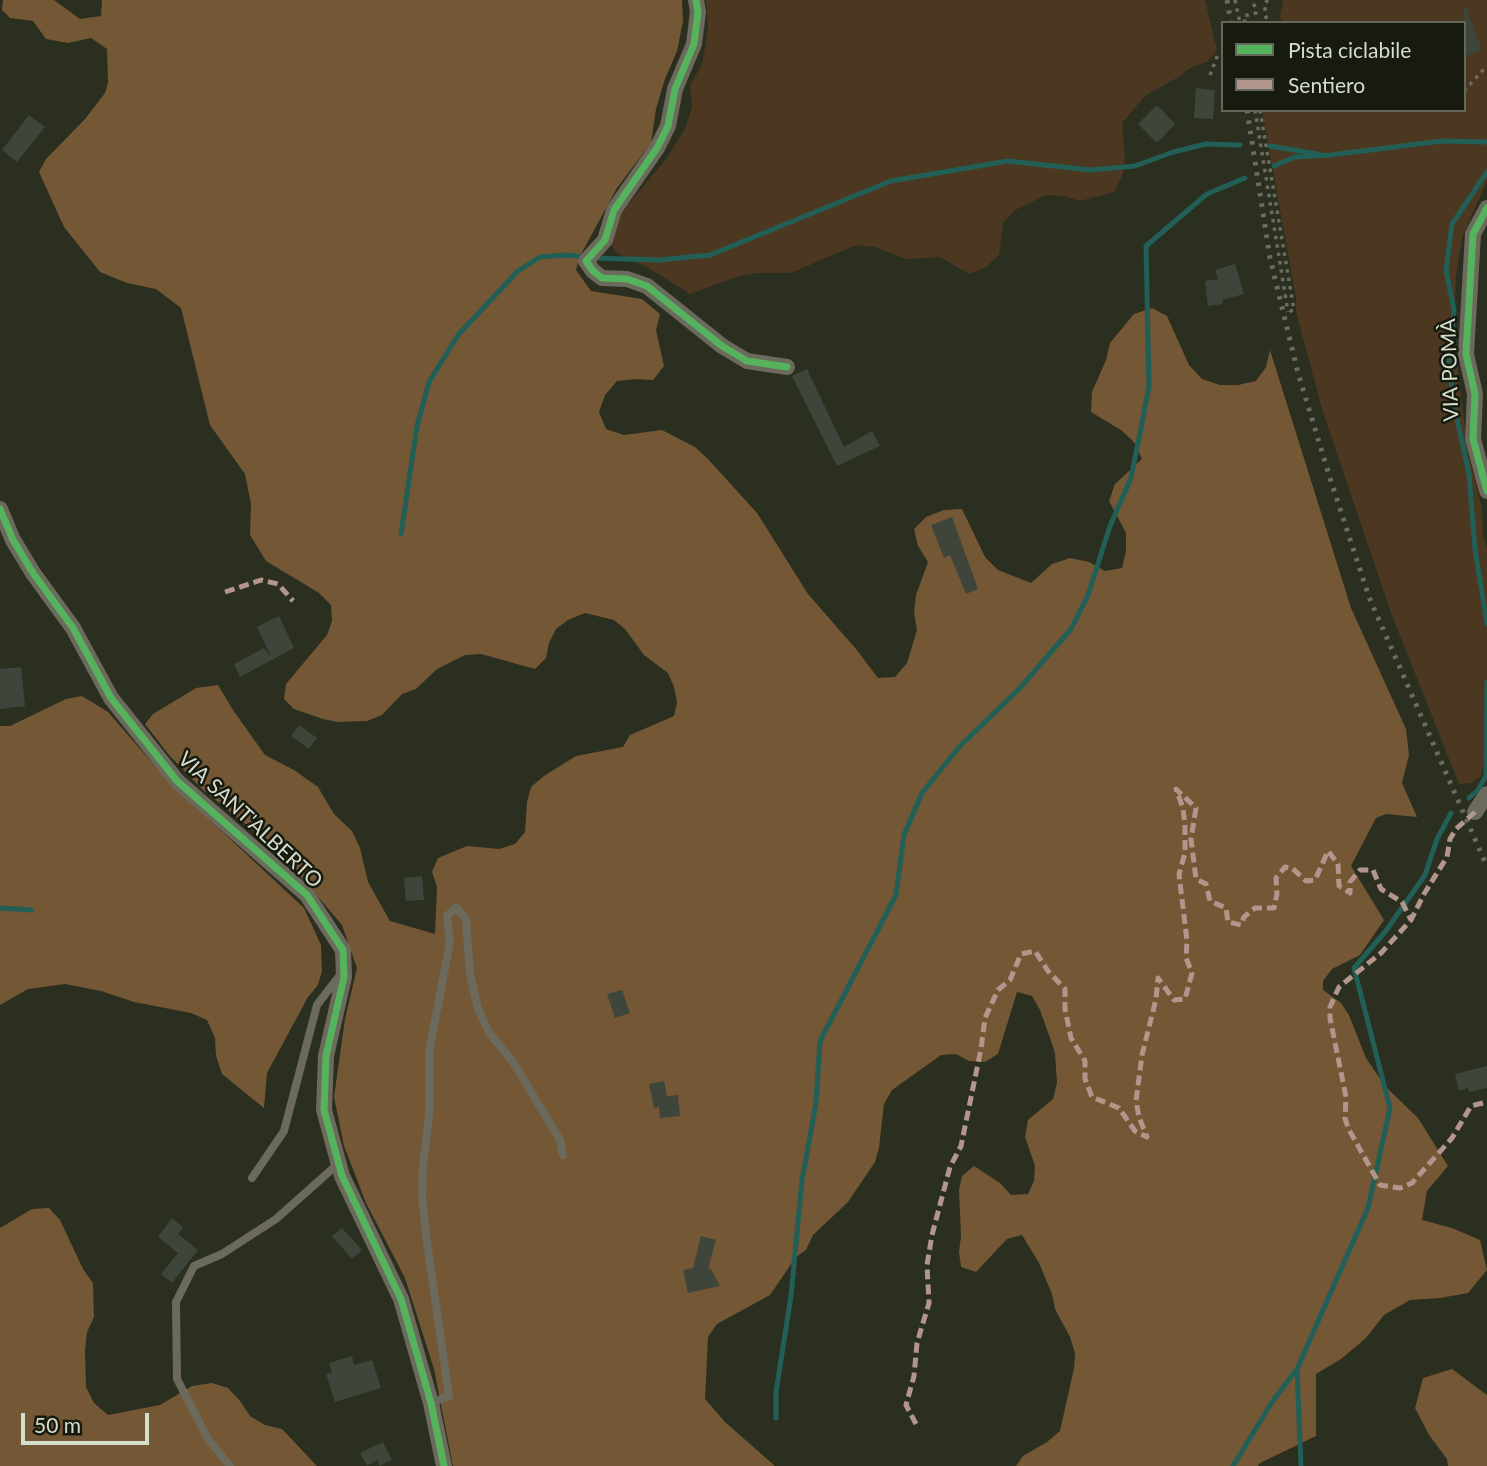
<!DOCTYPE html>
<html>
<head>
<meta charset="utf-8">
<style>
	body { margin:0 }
	#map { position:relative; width:1487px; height:1466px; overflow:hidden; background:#2a2f20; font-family:Lato,sans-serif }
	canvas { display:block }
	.legend { position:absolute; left:1221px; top:21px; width:245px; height:91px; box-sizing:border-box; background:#161a0f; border:2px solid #63685b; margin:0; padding:9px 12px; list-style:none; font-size:21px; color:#d7ddcd }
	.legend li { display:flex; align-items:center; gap:14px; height:35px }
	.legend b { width:35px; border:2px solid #63685b }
	.scale { position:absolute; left:21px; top:1413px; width:128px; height:32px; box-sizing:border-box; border:4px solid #d7ddcd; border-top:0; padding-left:9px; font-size:21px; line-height:24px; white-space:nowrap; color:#d7ddcd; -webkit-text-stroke:5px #161a0f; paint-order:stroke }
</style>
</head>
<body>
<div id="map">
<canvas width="1487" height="1466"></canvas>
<ul class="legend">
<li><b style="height:9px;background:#56b35d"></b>Pista ciclabile</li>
<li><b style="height:9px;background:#b2968c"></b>Sentiero</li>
</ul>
<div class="scale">50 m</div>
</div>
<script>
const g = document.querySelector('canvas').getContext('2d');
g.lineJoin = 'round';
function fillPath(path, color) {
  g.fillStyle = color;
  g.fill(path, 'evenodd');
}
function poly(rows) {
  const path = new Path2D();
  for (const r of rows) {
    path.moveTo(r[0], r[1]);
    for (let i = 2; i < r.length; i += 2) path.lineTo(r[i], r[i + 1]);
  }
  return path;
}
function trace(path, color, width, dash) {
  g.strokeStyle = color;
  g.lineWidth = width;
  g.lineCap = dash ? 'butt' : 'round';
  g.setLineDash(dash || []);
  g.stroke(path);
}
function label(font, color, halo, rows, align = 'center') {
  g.font = font + ' Lato,sans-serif';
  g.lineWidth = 5;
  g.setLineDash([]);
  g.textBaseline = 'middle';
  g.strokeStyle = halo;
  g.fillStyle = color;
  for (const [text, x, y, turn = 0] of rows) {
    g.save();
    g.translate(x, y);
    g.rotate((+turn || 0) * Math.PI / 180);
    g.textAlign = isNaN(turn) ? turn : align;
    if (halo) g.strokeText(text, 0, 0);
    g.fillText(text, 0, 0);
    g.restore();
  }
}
const green = poly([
	[706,0,1205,0,1217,50,1207,62,1190,68,1177,78,1146,95,1122,123,1125,159,1122,177,1114,192,1080,201,1064,196,1046,195,1015,210,1003,223,999,255,985,268,969,274,940,257,906,259,875,247,856,245,791,273,757,273,739,276,690,294,647,267,618,254,611,245,621,213,666,159,685,129,692,107,690,85,702,65,708,29],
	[1283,0,1487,0,1487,181,1462,238,1456,275,1454,339,1468,453,1482,508,1483,535,1487,547,1487,746,1481,776,1472,783,1459,784,1391,613,1323,412,1296,312,1296,298,1262,110,1464,110,1464,23,1283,23,1280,17]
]);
const forest = poly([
	[3,0,54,0,80,19,101,16,102,0,682,0,683,21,677,51,665,79,656,109,651,143,617,188,580,256,576,270,591,291,642,299,660,314,656,330,664,366,653,380,636,379,617,381,605,395,599,412,606,429,624,435,662,430,695,447,708,459,757,513,808,594,856,649,878,678,895,677,907,663,917,630,914,613,916,595,928,562,918,546,914,529,926,517,944,510,962,509,985,557,998,570,1031,583,1052,564,1070,558,1089,562,1105,571,1122,568,1126,551,1126,533,1109,501,1115,484,1142,459,1134,442,1121,430,1091,412,1092,392,1106,360,1110,343,1134,314,1152,308,1167,316,1189,365,1202,379,1220,385,1238,385,1256,381,1266,367,1270,350,1351,608,1406,729,1409,755,1402,783,1417,817,1386,814,1376,818,1351,866,1384,920,1360,955,1332,969,1323,981,1323,990,1341,1003,1349,1015,1366,1058,1385,1086,1418,1118,1448,1166,1427,1191,1422,1220,1452,1228,1480,1240,1487,1270,1468,1293,1440,1298,1410,1300,1384,1315,1366,1338,1341,1359,1316,1374,1316,1436,1260,1463,1258,1466,1016,1466,1023,1456,1047,1442,1060,1431,1074,1368,1075,1353,1070,1337,1055,1309,1052,1294,1039,1263,1022,1235,1007,1239,976,1272,961,1267,959,1252,961,1236,959,1190,962,1176,974,1166,1000,1183,1011,1195,1028,1194,1034,1181,1035,1166,1025,1137,1028,1120,1053,1099,1057,1083,1055,1053,1050,1038,1040,1010,1032,996,1017,992,998,1054,985,1062,969,1061,956,1054,941,1055,892,1090,884,1104,879,1148,875,1162,848,1202,813,1235,806,1250,796,1257,770,1295,717,1324,708,1337,705,1399,725,1422,775,1466,453,1466,434,1369,405,1278,366,1203,344,1146,334,1097,345,1019,357,968,342,925,280,852,202,789,169,755,145,724,153,714,196,688,218,685,233,710,265,755,294,770,318,787,334,814,352,831,360,848,368,882,390,921,435,934,437,887,432,872,438,858,467,846,499,849,515,844,525,832,527,802,531,787,544,776,576,756,623,747,630,735,674,716,677,702,674,687,668,673,644,655,625,629,614,620,585,613,568,620,556,629,549,643,546,658,535,669,481,654,465,655,437,669,416,689,402,694,382,715,367,721,338,722,323,719,294,709,284,699,286,684,327,635,332,621,331,605,319,593,266,561,250,535,251,504,245,474,210,425,181,308,156,289,127,283,100,272,64,227,39,172,46,159,85,119,105,93,108,83,107,49,91,38,68,43,46,39,33,21,10,18,2,10],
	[82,696,108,712,169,782,304,908,321,945,322,971,318,985,308,997,267,1073,264,1108,222,1074,216,1056,215,1038,207,1020,191,1013,134,1002,101,991,65,984,28,989,0,1005,0,726,10,726,66,699],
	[49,1208,60,1220,83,1269,93,1283,94,1317,87,1332,85,1350,86,1387,94,1403,108,1415,160,1405,192,1386,212,1383,228,1388,240,1401,250,1416,265,1425,282,1429,317,1466,0,1466,0,1228,32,1209],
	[1452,1369,1487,1395,1487,1466,1448,1466,1447,1459,1429,1435,1415,1408,1423,1378]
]);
const stream = poly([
	[1270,146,1318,154],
	[1274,166,1295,157,1331,155,1442,141,1487,142],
	[1487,172,1452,224,1446,270,1454,310,1449,364,1453,401,1469,474,1475,549,1487,624],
	[594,258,659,260,710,255,891,181,1008,161,1090,170,1135,166,1173,152,1206,144,1240,145],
	[401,534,417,426,429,382,458,335,518,271,540,257,566,255,584,257],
	[1469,798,1478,790,1486,776,1487,682],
	[0,908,31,910],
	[1297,1369,1301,1466],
	[776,1418,776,1392,791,1296,802,1180,816,1103,820,1041,896,895,904,835,922,793,960,746,1019,689,1071,629,1088,595,1110,526,1131,478,1149,387,1146,246,1207,194,1245,178],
	[1233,1466,1272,1402,1297,1369,1368,1208,1390,1108,1354,968,1385,932,1425,875,1437,839,1451,813]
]);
const building = poly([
	[1466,7,1482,50,1464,57,1464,8],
	[1196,88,1215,90,1213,119,1194,118],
	[1157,105,1175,124,1157,143,1138,124],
	[29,115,45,127,17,162,2,150],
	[1235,264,1244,294,1222,300,1223,304,1208,306,1205,281,1218,279,1215,270],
	[807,369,844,447,872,431,880,446,837,466,792,376],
	[952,517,978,589,966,594,950,555,944,558,931,525],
	[279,616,294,648,240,677,234,664,264,648,271,657,257,627],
	[21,667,25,706,0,709,0,669],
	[299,725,317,738,309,749,291,736],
	[422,876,424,900,406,901,404,878],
	[622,990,630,1013,615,1018,607,994],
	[1487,1066,1487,1088,1469,1092,1468,1088,1459,1091,1455,1074],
	[664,1081,667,1096,678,1095,680,1116,660,1118,659,1107,654,1108,649,1084],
	[172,1218,183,1227,178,1234,198,1250,172,1283,161,1274,178,1253,158,1237],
	[342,1228,362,1250,352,1259,332,1236],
	[701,1236,716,1240,708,1269,711,1269,720,1286,688,1293,683,1270,693,1268],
	[352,1356,354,1365,372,1360,381,1388,335,1402,326,1374,332,1373,329,1363],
	[383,1442,392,1460,380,1466,377,1460,367,1466,360,1453]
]);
const path = poly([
	[1235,0,1240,23],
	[1268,0,1265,3,1265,14,1268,23],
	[1245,23,1244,16,1256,13,1253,0],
	[1210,75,1218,54],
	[1464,91,1482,71,1487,69],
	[1255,110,1288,312],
	[1260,110,1294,310,1288,312]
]);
const service = poly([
	[252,1178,284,1131,317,1005,340,975],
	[431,1403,449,1396,426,1235,422,1195,423,1166,429,1115,429,1052,450,942,447,916,456,907,466,919,470,974,478,1009,490,1034,513,1062,560,1140,563,1155],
	[230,1466,208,1439,177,1379,176,1302,194,1266,222,1254,276,1219,339,1163]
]);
const minor = poly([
	[696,0,698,12,694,44,675,89,668,126,657,148,614,210,605,240,586,261,593,271,602,278,627,279,647,286,722,346,747,361,787,367],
	[1487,208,1473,234,1466,354,1475,394,1473,439,1487,491],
	[0,509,13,540,33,573,73,628,111,698,177,781,307,895,343,950,344,977,326,1056,324,1110,342,1176,401,1299,431,1403,444,1466],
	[1475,812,1487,794]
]);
const rail = poly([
	[1227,0,1231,23],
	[1247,110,1270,258,1298,373,1329,475,1369,597,1485,862]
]);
const quiet = poly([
	[225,592,261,580,278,584,293,601],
	[1475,812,1456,829,1450,839,1447,857,1424,894,1411,920,1381,953,1339,987,1330,1007,1330,1018,1346,1097,1345,1118,1348,1128,1380,1185,1400,1188,1412,1183,1452,1138,1471,1106,1487,1102],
	[916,1424,906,1405,914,1376,917,1343,929,1303,927,1265,932,1235,950,1167,961,1146,981,1049,985,1018,998,990,1010,980,1021,954,1035,951,1048,971,1065,989,1065,1009,1071,1038,1085,1061,1085,1079,1092,1097,1119,1108,1135,1131,1147,1137,1139,1117,1136,1101,1142,1055,1156,999,1158,978,1174,1000,1185,999,1192,973,1186,958,1187,941,1179,874,1185,853,1185,826,1183,808,1176,789,1196,808,1191,839,1196,879,1206,884,1210,901,1226,908,1228,922,1241,925,1244,917,1255,908,1274,908,1277,894,1276,878,1285,867,1292,868,1306,881,1315,880,1328,851,1338,864,1339,886,1350,893,1350,882,1360,870,1373,870,1381,889,1402,902,1411,920]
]);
const cycleway = poly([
	[696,0,698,12,694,44,675,89,668,126,657,148,614,210,605,240,586,261,593,271,602,278,627,279,647,286,722,346,747,361,787,367],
	[1487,208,1473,234,1466,354,1475,394,1473,439,1487,491],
	[0,509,13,540,33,573,73,628,111,698,177,781,307,895,343,950,344,977,326,1056,324,1110,342,1176,401,1299,431,1403,444,1466]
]);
const streetNames = [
	["VIA POMÀ",1450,370,-92],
	["VIA SANT'ALBERTO",250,820,43]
];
fillPath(green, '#4c3820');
fillPath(forest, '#745735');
trace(stream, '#215f57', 5);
fillPath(building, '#3e453b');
trace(path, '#6c6c60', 3.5, [3.5, 5]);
trace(service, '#6c6a5c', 8);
trace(minor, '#6c6a5c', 16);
trace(rail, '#6c6c60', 5, [3.5, 7]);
trace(quiet, '#b2968c', 5, [10, 5]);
trace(cycleway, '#56b35d', 7);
label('21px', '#d7ddcd', '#161a0f', streetNames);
</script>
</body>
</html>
